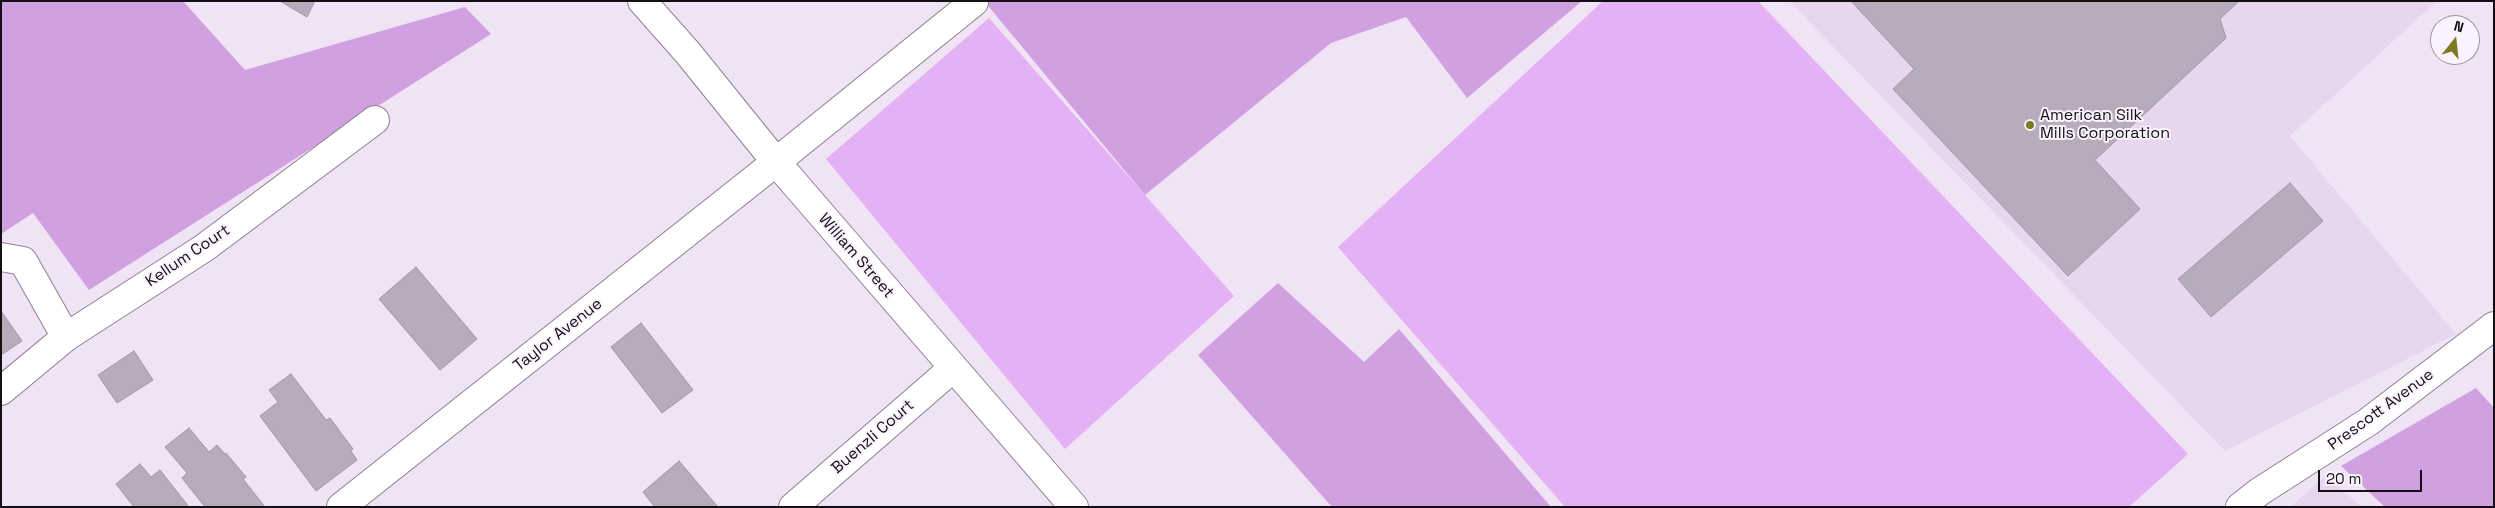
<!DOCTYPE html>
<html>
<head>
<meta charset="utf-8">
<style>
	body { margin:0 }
	#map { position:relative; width:2495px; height:508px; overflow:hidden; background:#f0e3f5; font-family:"Space Grotesk",sans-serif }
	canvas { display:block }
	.frame { position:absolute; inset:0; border:2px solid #140f15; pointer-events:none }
	.north { position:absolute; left:2430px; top:15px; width:50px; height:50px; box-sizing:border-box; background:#faf2fd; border:1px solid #9e97a0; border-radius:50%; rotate:16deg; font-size:14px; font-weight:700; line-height:20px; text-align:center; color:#140f15 }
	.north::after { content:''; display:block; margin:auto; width:18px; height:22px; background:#7d7a21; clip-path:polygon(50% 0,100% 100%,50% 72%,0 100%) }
	.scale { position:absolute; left:2318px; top:470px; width:104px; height:22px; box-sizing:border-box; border:2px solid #140f15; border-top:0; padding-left:6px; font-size:15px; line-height:18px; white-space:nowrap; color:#140f15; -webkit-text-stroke:4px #faf2fd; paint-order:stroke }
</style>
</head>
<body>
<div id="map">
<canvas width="2495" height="508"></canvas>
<div class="frame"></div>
<div class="north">N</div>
<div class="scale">20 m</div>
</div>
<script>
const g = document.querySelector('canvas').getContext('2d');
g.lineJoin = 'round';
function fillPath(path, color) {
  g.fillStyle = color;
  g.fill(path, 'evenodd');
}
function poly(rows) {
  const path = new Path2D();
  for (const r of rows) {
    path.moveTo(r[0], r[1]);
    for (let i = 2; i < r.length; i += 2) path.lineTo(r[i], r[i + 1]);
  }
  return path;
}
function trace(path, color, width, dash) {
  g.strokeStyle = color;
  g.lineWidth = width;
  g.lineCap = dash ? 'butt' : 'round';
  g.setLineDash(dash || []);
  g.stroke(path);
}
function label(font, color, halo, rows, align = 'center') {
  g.font = font + ' "Space Grotesk",sans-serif';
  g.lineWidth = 4;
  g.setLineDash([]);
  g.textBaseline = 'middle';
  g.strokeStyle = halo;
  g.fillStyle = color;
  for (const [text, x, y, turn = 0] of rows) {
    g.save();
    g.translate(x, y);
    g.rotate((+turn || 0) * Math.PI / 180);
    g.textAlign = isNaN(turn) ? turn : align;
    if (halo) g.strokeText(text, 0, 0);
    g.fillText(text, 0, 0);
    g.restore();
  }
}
const built = poly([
	[1789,1,2437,1,2290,136,2456,334,2225,451],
	[2326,476,2362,507,2290,507]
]);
const green = poly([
	[1603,1,1758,1,2188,454,2129,507,1565,507,1338,247],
	[989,18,1234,296,1065,449,826,159]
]);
const forest = poly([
	[1,1,183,1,245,70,465,7,491,34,89,290,33,213,1,234],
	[984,1,1582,1,1467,98,1406,17,1331,43,1145,195],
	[1278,283,1364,362,1399,329,1551,507,1332,507,1198,355],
	[2476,388,2494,408,2494,507,2385,507,2341,466]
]);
const building = poly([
	[280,1,315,1,307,17,280,1],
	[1851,1,2239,1,2220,19,2226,38,2095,160,2140,209,2068,276,1893,89,1914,69,1851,1],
	[2290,183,2323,221,2211,317,2178,279,2290,183],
	[416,267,477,339,440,370,379,299,416,267],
	[1,311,22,341,1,355,1,311],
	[641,323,693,390,662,413,611,347,641,323],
	[134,351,153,380,117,403,98,375,134,351],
	[291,374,326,420,330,418,353,449,351,451,357,460,316,491,260,416,278,402,269,390,291,374],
	[189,428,209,452,217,445,225,454,226,453,246,477,243,479,265,507,205,507,182,478,187,473,165,447,189,428],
	[679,461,718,507,655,507,643,492,679,461],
	[140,464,151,477,160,470,189,507,134,507,116,484,140,464]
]);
const minor = poly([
	[642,1,688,53,776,162,1074,507],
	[1,257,23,261,66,337],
	[1,391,66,337,204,248,375,120],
	[341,507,776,162,974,2],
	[793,507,953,368],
	[2240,507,2259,492,2368,422,2494,326]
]);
const markers = [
	[2030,125,5,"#7d7a21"]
];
const poiNames = [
	["American Silk",2040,116],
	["Mills Corporation",2040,134]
];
const streetNames = [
	["Kellum Court",188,256,-34],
	["William Street",856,256,49],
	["Taylor Avenue",558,335,-38],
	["Prescott Avenue",2381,410,-36],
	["Buenzli Court",873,437,-41]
];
fillPath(built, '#e8d6ee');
fillPath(green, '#e4b2f4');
fillPath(forest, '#d1a0e1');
fillPath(building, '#b8abbc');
trace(building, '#a295a6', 1);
trace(minor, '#8d8091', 30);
trace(minor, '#fff', 28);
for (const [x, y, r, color] of markers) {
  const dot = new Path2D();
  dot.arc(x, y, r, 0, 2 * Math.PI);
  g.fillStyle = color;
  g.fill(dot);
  trace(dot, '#faf2fd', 2);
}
label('16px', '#140f15', '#faf2fd', poiNames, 'left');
label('16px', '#140f15', '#faf2fd', streetNames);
</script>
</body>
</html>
